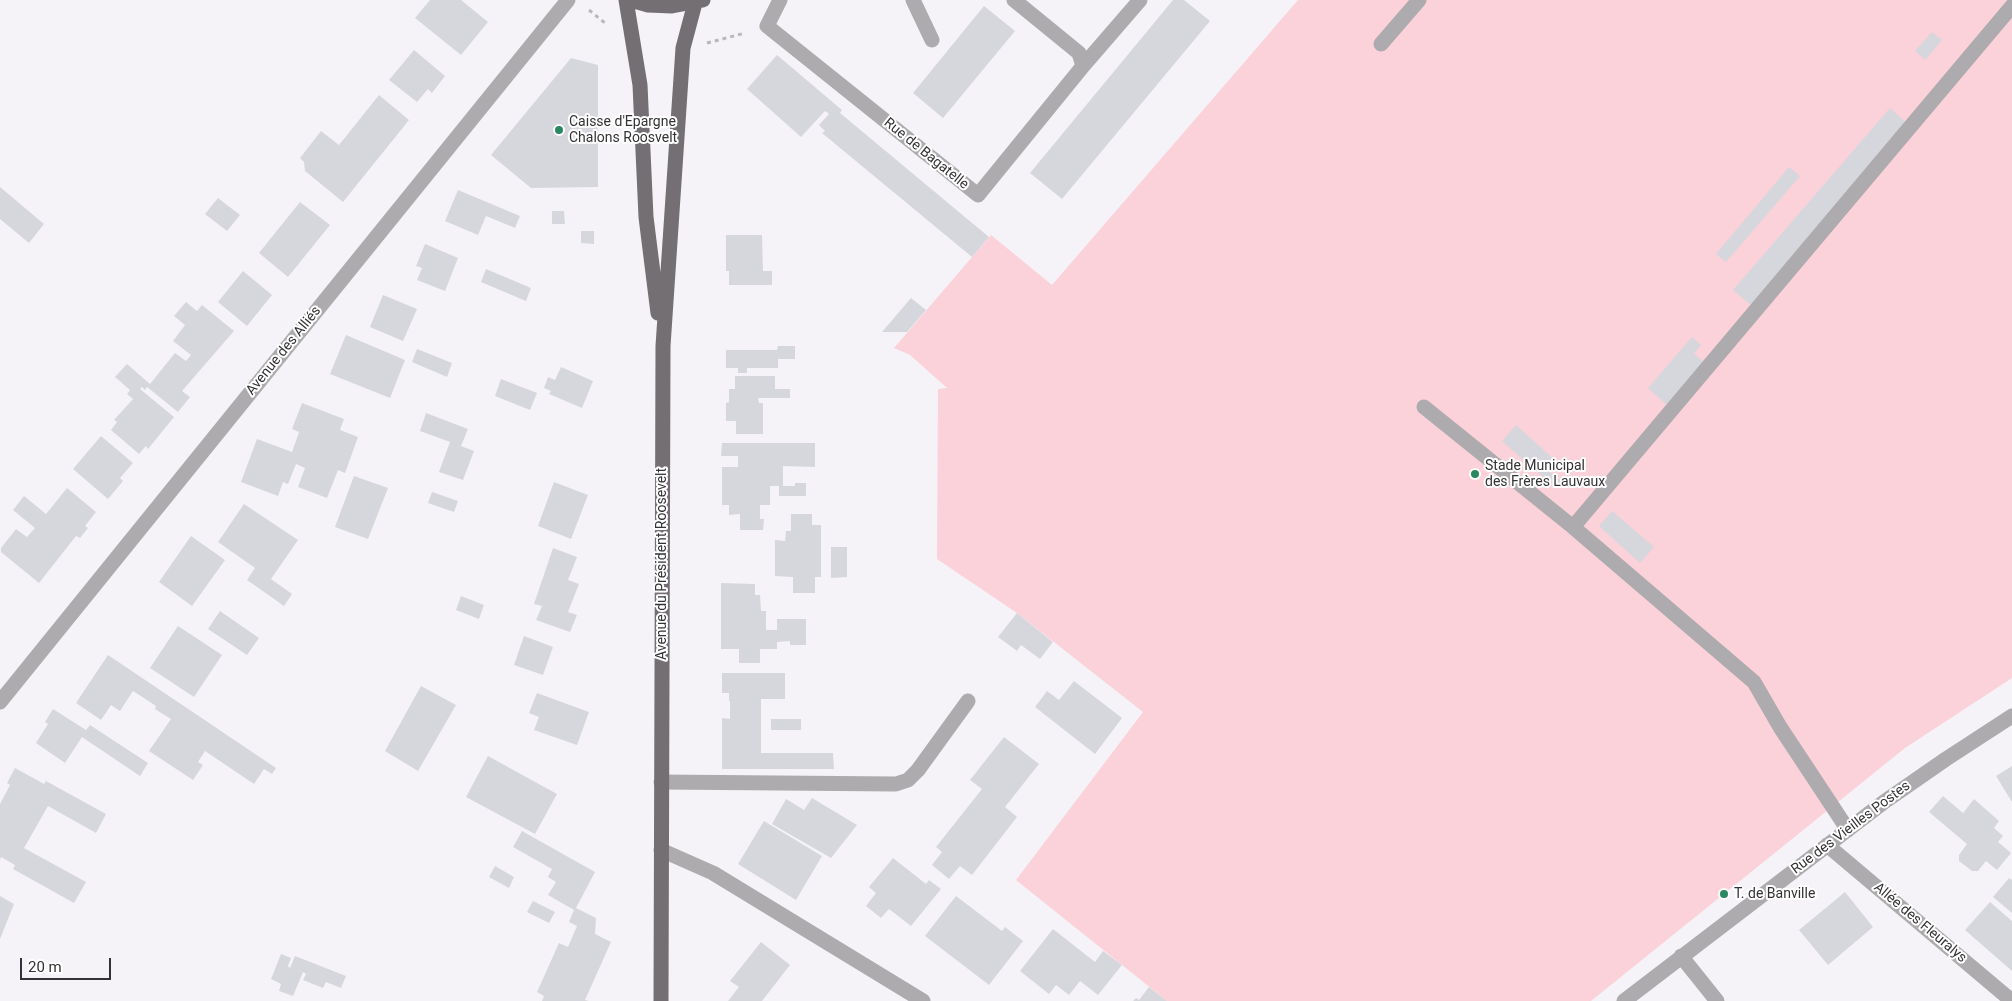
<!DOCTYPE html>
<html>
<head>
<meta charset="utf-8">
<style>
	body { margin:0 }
	#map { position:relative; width:2012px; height:1001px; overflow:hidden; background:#f5f3f8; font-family:Roboto,sans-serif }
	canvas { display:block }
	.scale { position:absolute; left:20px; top:958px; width:91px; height:22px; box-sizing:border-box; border:2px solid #333234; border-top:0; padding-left:6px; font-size:15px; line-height:18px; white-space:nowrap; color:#333234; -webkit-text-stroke:4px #fff; paint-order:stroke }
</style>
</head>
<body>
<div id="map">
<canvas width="2012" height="1001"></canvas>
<div class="scale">20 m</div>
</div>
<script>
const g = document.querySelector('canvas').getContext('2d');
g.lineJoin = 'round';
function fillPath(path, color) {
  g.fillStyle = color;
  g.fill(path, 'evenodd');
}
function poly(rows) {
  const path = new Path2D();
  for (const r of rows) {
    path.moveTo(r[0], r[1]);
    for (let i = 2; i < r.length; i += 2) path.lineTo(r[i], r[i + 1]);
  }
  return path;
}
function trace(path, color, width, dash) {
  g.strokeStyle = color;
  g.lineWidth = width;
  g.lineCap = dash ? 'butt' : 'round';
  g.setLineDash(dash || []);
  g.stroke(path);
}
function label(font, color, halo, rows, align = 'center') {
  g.font = font + ' Roboto,sans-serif';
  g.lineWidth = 4;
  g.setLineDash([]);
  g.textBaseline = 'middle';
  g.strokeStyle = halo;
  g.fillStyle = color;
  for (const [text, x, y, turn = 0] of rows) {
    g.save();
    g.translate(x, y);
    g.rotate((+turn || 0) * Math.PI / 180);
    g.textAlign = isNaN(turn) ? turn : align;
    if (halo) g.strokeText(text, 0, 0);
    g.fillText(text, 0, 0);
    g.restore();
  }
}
const green = poly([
	[1298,0,2012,0,2012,678,1905,748,1591,1001,1167,1001,1016,880,1143,712,1017,613,937,559,938,389,947,388,910,355,894,348,991,235,1052,285]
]);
const building = poly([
	[430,0,461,0,488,22,461,55,415,18],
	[1173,0,1184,0,1210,21,1062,199,1030,173],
	[984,6,1015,31,943,118,913,93],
	[1932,32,1942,40,1925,60,1915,51],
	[414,50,445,76,432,93,428,89,417,102,389,80],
	[777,55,842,110,840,113,989,237,972,257,822,133,825,131,819,125,829,114,825,111,801,137,747,89],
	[571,58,598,65,598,187,531,188,491,155],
	[379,95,409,120,343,202,305,171,304,162,300,158,321,131,339,145],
	[1890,108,1909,125,1753,307,1733,290],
	[1789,167,1800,176,1726,262,1716,254],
	[0,187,44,224,29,243,0,219],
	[458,190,520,216,515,228,486,216,478,235,445,221],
	[218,198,240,215,227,231,205,214],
	[300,202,330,225,288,277,259,253],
	[552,211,564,211,565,224,552,224],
	[581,231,594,231,594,244,581,243],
	[726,235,762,235,763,271,772,271,772,285,729,285,729,271,726,271],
	[425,244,458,258,445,291,417,280,422,268,416,266],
	[486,269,531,288,526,301,481,282],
	[243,271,272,295,247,326,218,302],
	[383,295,417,309,403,341,370,327],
	[911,298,926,310,907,332,882,332],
	[186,302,197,311,202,305,234,331,182,391,190,397,178,412,147,387,145,390,142,387,140,389,174,417,148,449,146,446,139,454,111,430,117,422,114,420,133,399,127,394,130,390,115,377,127,364,150,384,175,353,186,361,191,355,173,341,185,325,174,316],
	[346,335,405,360,390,398,330,374],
	[1692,337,1701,345,1694,353,1705,364,1668,406,1648,388],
	[778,346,795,346,795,359,778,359,778,368,747,368,747,373,738,373,738,368,726,368,726,350,777,350],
	[417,349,452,363,447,377,412,362],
	[561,367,593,381,582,408,549,394,551,391,544,388,548,377,555,380],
	[735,376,775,376,775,389,790,389,790,398,758,398,759,403,763,403,763,434,736,434,736,421,726,421,726,403,729,402,729,389,735,389],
	[501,379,537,393,530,410,495,396],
	[302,403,344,419,340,430,358,437,345,473,338,470,327,498,298,487,305,468,296,464,288,484,283,482,278,496,241,482,257,439,292,452,299,432,292,429],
	[426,413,468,429,461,446,474,451,463,480,439,472,450,442,420,431],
	[1516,425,1558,463,1550,472,1563,483,1559,489,1546,477,1545,479,1502,441],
	[101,436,133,463,120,478,123,481,108,499,73,469],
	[722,443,815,443,815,467,783,466,783,486,795,486,795,483,806,483,806,496,779,496,779,486,770,486,770,505,760,505,760,519,764,519,763,530,740,530,740,514,729,515,729,505,722,505,722,467,738,467,738,456,721,456],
	[354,476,388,488,368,539,335,527],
	[554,482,588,495,571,539,538,526],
	[67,488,96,512,85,526,88,528,80,538,76,536,39,583,1,552,1,548,16,529,27,537,35,528,13,510,24,496,46,514],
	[432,492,458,501,454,512,428,503],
	[244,504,298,540,271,579,292,594,284,606,247,580,255,568,218,542],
	[1612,511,1654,547,1640,563,1599,526],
	[791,514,812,514,812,525,821,525,821,577,815,577,815,593,793,593,793,577,775,576,775,540,785,541,786,531,791,531],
	[191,536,225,560,192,606,159,582],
	[831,547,847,547,847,577,831,578],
	[553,548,577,557,568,580,579,584,568,612,577,615,570,632,536,620,542,606,534,604],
	[721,583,755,584,755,595,760,595,761,611,766,611,766,630,777,630,777,619,806,619,806,645,790,645,790,641,777,642,777,649,760,649,760,663,739,663,739,649,721,649],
	[461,596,484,605,479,619,456,610],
	[220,611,259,638,247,655,208,629],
	[1017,613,1053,642,1040,659,1021,645,1017,651,998,637],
	[178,626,222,655,194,697,150,668],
	[524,636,553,647,543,675,514,665],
	[108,655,276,768,272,774,264,769,254,784,205,751,198,762,203,765,193,780,149,751,171,719,155,709,156,706,133,691,120,711,111,705,101,720,76,703],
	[722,673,785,673,785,699,761,699,761,753,833,753,834,769,722,769,722,718,730,719,730,701,729,701,729,693,722,693],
	[1074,681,1122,718,1095,754,1035,707,1047,691,1059,700],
	[421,686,456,705,418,771,385,751],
	[537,693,589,712,577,745,534,730,539,717,529,713],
	[53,709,86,730,90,725,148,763,140,776,82,737,65,763,36,743,48,724,45,722],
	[771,719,801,719,801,730,771,730],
	[1004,737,1039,764,1005,807,1017,817,972,875,960,866,949,879,932,865,942,852,936,847,982,789,970,780],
	[488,756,557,794,535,834,466,797],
	[2012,766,2012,802,1996,776],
	[15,768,44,784,46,781,106,814,96,833,48,806,24,848,86,882,74,903,13,869,15,865,1,857,0,860,0,804,10,785,7,783],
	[1943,796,1963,813,1974,799,1999,821,1994,828,2003,836,1998,842,2011,853,1997,870,1986,861,1978,871,1972,871,1959,861,1959,855,1967,844,1929,812],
	[812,798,857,825,831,858,772,824,786,799,804,810],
	[764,821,822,856,796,900,738,864],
	[522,831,595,872,576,908,596,918,595,934,611,942,585,1000,589,1001,542,1001,544,996,537,992,559,943,568,947,577,926,569,922,574,910,548,895,556,882,548,877,552,869,513,847],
	[893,858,926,884,929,880,941,889,911,926,889,909,881,918,866,906,876,893,869,887],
	[495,866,514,877,509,888,489,877],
	[2009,878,2012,880,2012,913,1993,897],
	[1845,892,1873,927,1828,965,1799,930],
	[0,896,14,904,0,939],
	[956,896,1002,931,1005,927,1023,941,989,985,925,936],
	[533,901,555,912,549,923,527,912],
	[1990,902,2012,921,2012,971,1965,930],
	[1053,929,1095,962,1103,951,1122,965,1098,995,1080,981,1069,995,1056,985,1049,994,1020,971],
	[761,942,790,965,762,1001,728,1001,739,987,730,981],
	[281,954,291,958,288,966,290,968,295,956,346,976,341,988,326,982,323,988,303,980,306,974,303,972,293,996,279,991,281,984,271,979],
	[1149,987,1167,1001,1133,1001,1136,998,1139,1000]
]);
const path = poly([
	[589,10,605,23],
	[707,43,745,33]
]);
const minor = poly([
	[780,0,767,26,978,195,1083,66,1079,53,1014,0],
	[913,0,932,40],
	[1381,44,1419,0],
	[1083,66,1140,0],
	[1424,407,1573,527,2012,6],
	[1573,527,1754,682,1780,727,1848,830],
	[0,702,568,0],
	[661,782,896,784,908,780,918,770,968,701],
	[1827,845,2012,1001],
	[661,850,713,873,923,1001],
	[1681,956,1717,1001],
	[1624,1001,1884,802,1946,759,2012,716]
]);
const major = poly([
	[626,0,640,85,646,217,658,313],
	[631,0,648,5,672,6,703,0],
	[661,1001,663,346,683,48,695,3]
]);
const markers = [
	[559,130,5,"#298861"],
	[1475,474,5,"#298861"],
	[1724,894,5,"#298861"]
];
const poiNames = [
	["Caisse d'Epargne",569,122],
	["Chalons Roosvelt",569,138],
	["Stade Municipal",1485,466],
	["des Frères Lauvaux",1485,482],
	["T. de Banville",1734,894]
];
const streetNames = [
	["Rue de Bagatelle",926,154,39],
	["Avenue des Alliés",284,351,-51],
	["Avenue du Président Roosevelt",662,564,-90],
	["Rue des Vieilles Postes",1851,828,-37],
	["Allée des Fleuralys",1920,923,40]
];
fillPath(green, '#fbd1da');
fillPath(building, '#d6d7dc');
trace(path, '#b9b7bb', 3, [4, 4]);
trace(minor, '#adabad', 15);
trace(major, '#736f72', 15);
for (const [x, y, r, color] of markers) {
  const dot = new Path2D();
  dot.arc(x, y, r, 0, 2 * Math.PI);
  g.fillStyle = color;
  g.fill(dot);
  trace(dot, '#fff', 2);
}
label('14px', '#333234', '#fff', poiNames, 'left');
label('14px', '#333234', '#fff', streetNames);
</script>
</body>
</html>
